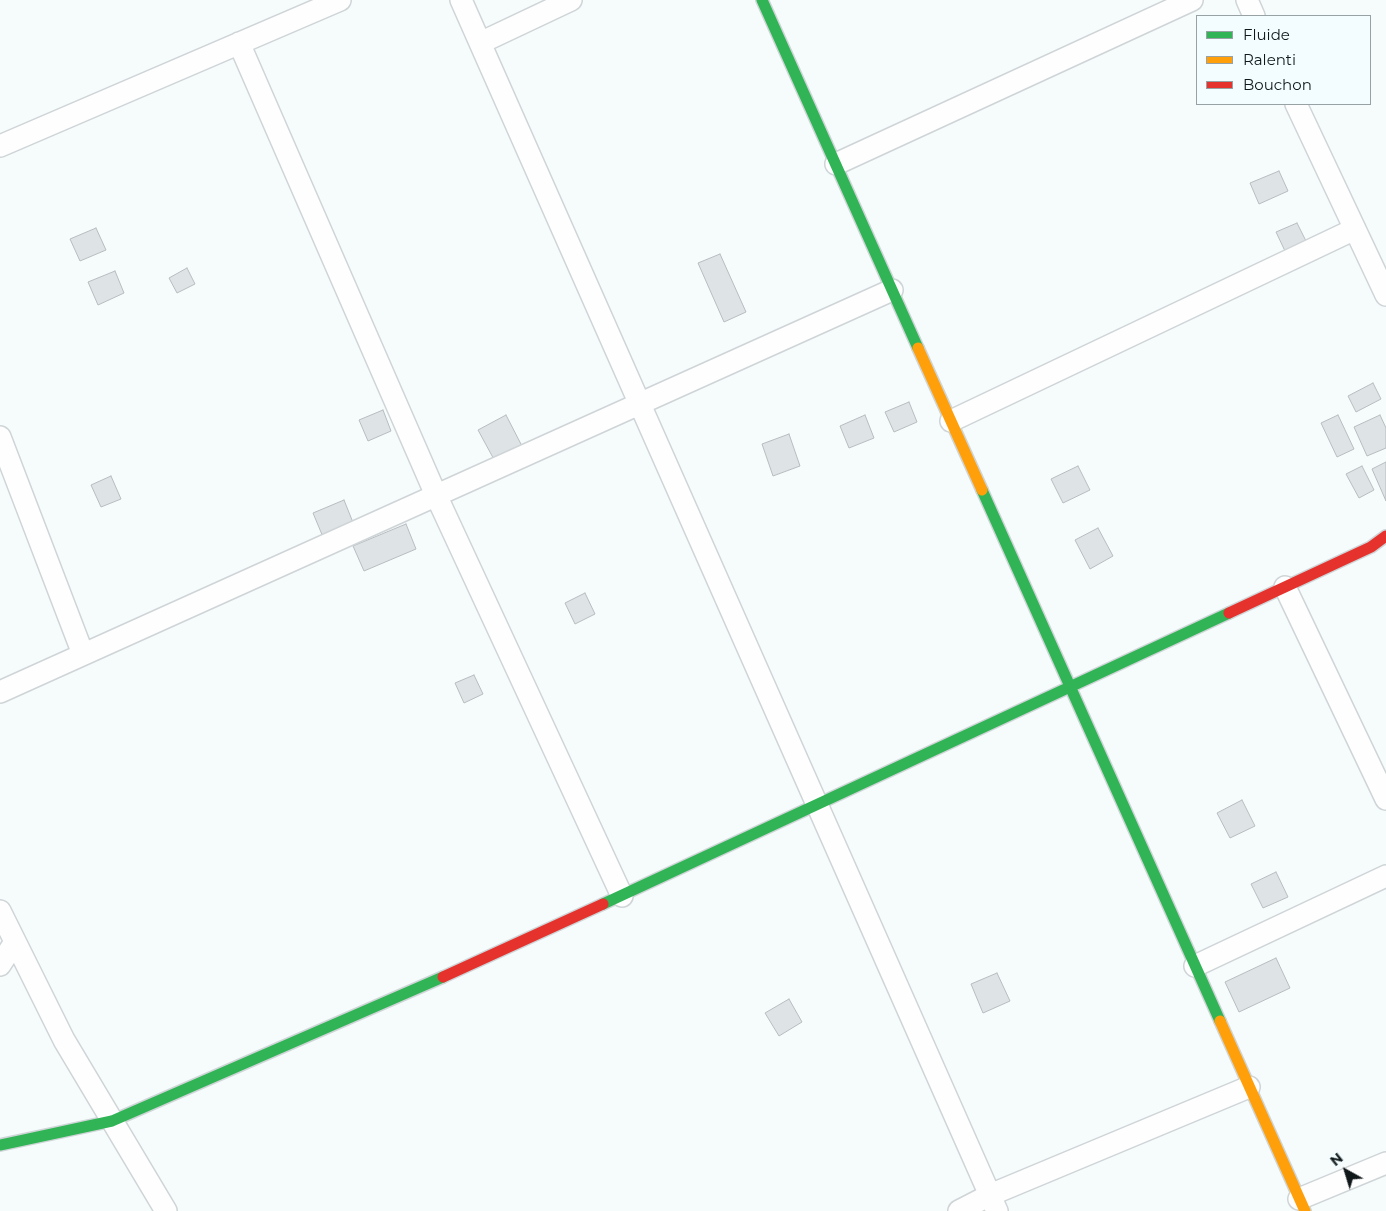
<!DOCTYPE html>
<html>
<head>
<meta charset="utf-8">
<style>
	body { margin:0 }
	#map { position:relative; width:1386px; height:1211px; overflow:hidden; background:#f6fbfc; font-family:Montserrat,sans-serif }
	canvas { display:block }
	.legend { position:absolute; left:1196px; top:15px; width:175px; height:90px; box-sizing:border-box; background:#f3fcff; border:1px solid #98a1a3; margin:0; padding:6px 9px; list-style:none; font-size:15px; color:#10181a }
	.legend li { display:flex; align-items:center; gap:10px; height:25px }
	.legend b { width:25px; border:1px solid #98a1a3 }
	.north { position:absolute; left:1321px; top:1146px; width:50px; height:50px; -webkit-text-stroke:4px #f3fcff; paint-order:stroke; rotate:321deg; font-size:14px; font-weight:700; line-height:20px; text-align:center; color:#10181a }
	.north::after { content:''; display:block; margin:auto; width:18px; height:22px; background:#10181a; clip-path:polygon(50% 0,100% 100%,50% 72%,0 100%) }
</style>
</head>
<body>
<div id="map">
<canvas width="1386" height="1211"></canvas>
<ul class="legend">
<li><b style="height:6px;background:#30b455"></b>Fluide</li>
<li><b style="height:6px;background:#ff9f0a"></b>Ralenti</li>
<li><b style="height:6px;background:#e5322d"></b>Bouchon</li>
</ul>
<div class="north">N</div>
</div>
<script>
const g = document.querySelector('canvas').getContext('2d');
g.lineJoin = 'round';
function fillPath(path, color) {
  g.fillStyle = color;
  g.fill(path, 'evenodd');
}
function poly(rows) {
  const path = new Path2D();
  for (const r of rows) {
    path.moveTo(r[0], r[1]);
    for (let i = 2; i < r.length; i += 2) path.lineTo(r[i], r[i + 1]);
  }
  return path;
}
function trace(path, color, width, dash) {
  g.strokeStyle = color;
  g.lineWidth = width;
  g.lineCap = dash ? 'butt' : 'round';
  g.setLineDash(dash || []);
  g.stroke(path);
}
const building = poly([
	[1279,171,1288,191,1259,204,1250,183,1279,171],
	[1297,223,1306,241,1285,251,1276,232,1297,223],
	[96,228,106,250,80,261,70,239,96,228],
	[720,254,746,312,724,322,698,263,720,254],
	[187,268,195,284,177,293,169,278,187,268],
	[115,271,124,293,98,305,88,282,115,271],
	[1373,383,1381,399,1356,412,1348,396,1373,383],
	[909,402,917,422,894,432,885,412,909,402],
	[383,410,391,431,368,441,359,420,383,410],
	[506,415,524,450,497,465,478,430,506,415],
	[865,415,874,438,849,448,840,426,865,415],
	[1338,415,1354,449,1337,457,1321,423,1338,415],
	[1380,415,1386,428,1386,448,1367,456,1354,427,1380,415],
	[789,434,800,466,773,476,762,444,789,434],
	[1386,462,1386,501,1372,469,1386,462],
	[1078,466,1090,490,1063,503,1051,479,1078,466],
	[1362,466,1374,490,1359,498,1346,474,1362,466],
	[111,476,121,499,101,507,91,485,111,476],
	[344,500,354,525,323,537,313,513,344,500],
	[406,524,416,549,364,571,353,546,406,524],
	[1098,528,1113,556,1090,569,1075,540,1098,528],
	[585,593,595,614,575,624,565,603,585,593],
	[474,675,483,694,464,703,455,683,474,675],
	[1242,800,1255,826,1230,838,1217,813,1242,800],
	[1276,872,1288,897,1263,908,1251,884,1276,872],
	[1276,958,1290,988,1239,1012,1225,982,1276,958],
	[997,973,1010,1001,983,1013,971,984,997,973],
	[789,999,802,1022,779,1036,765,1013,789,999]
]);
const street = poly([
	[461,0,997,1211],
	[1247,0,1254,16],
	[239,43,436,495,622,896],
	[480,43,571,0],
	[1296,104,1386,295],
	[0,146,340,0],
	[836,164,1192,0],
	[951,421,1355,229],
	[0,437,83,654],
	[1285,587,1386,799],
	[0,692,892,290],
	[0,911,64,1040,166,1211],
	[0,965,15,942],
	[1195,966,1386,876],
	[1299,1199,1386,1163],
	[959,1211,990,1195,1249,1087]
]);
const fast = poly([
	[762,0,918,348],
	[982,490,1220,1021],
	[603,904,1229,613],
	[0,1145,112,1121,443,977]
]);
const slow = poly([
	[918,348,982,490],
	[1220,1021,1305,1211]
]);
const jam = poly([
	[1229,613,1371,547,1386,536],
	[443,977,603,904]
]);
fillPath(building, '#dee4e6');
trace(building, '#b7bdbf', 1);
trace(street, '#cfd5d7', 24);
trace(fast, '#cfd5d7', 14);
trace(slow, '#cfd5d7', 14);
trace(jam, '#cfd5d7', 14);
trace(street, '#fefeff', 21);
trace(fast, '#30b455', 11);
trace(slow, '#ff9f0a', 11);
trace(jam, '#e5322d', 11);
</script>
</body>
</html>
